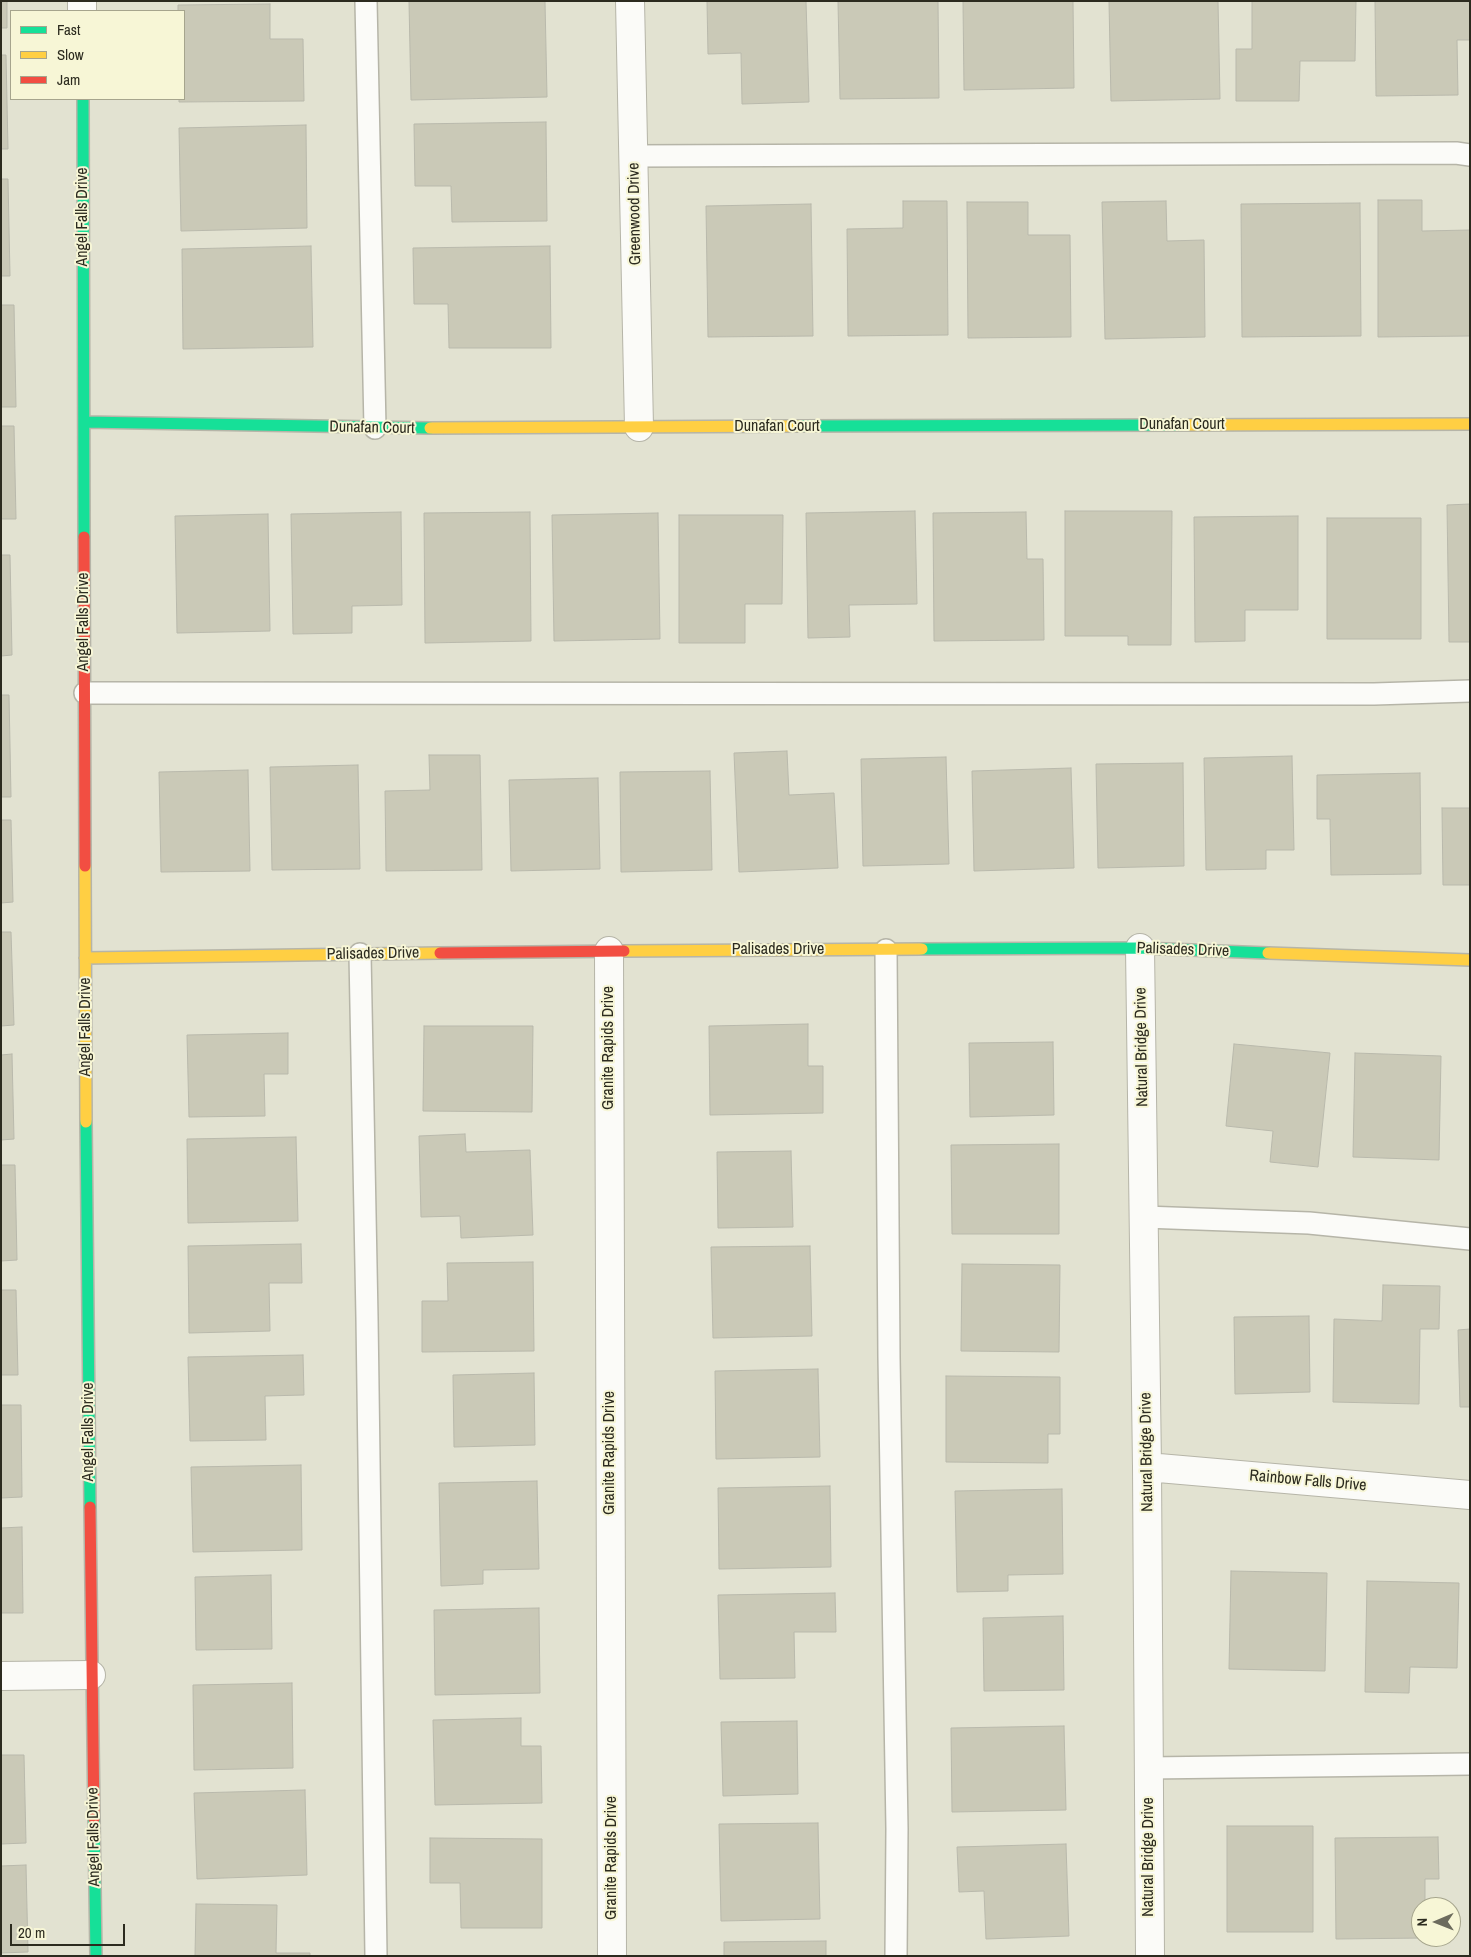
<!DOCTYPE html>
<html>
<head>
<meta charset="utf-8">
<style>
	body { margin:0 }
	#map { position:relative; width:1471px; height:1957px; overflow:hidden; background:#e2e2d1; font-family:"Archivo Narrow",sans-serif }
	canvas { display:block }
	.frame { position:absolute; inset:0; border:2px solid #2c2b1f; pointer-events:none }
	.legend { position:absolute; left:10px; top:10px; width:175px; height:90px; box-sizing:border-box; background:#f7f6d6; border:1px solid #a6a58d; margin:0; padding:6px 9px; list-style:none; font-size:15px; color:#2c2b1f }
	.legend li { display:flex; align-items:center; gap:10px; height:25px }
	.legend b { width:25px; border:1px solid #a6a58d }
	.north { position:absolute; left:1411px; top:1897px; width:50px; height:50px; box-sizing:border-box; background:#f7f6d6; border:1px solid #a6a58d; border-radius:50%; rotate:269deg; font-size:14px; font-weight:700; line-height:20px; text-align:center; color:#2c2b1f }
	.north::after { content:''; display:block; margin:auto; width:18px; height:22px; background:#6c6b5d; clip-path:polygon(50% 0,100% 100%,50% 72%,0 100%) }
	.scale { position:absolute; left:10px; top:1924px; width:115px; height:22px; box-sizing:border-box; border:2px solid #2c2b1f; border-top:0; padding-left:6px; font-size:15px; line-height:18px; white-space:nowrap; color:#2c2b1f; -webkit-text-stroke:4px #f7f6d6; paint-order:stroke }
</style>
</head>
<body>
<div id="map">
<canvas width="1471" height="1957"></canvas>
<div class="frame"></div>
<ul class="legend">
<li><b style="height:6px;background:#16e098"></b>Fast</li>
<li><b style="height:6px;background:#ffcf43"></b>Slow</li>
<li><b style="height:6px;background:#f24e42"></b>Jam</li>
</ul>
<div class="north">N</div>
<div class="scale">20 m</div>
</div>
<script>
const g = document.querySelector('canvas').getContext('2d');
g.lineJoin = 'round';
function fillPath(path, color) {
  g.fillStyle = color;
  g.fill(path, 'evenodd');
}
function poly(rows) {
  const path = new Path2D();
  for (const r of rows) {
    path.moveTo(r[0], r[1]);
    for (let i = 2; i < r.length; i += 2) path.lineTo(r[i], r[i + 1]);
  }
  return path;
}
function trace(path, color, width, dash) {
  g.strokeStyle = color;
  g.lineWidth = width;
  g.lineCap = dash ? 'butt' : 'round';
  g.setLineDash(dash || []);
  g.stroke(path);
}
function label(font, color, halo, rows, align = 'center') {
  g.font = font + ' "Archivo Narrow",sans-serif';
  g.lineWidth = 4;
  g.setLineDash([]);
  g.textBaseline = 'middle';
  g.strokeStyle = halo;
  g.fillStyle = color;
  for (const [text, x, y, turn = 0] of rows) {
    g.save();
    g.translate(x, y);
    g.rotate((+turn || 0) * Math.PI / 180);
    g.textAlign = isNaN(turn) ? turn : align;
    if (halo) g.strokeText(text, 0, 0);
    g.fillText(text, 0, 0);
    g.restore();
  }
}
const building = poly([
	[1,1,7,1,7,28,1,28,1,1],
	[409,1,545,1,547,97,411,100,409,1],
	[707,1,806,1,809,102,742,104,741,53,708,54,707,1],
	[838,1,938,1,939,98,840,99,838,1],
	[963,1,1073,1,1074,88,964,90,963,1],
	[1109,1,1218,1,1220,99,1111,101,1109,1],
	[1252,1,1356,1,1355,61,1300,61,1299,101,1236,101,1236,49,1252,49,1252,1],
	[1375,1,1470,1,1470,40,1457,40,1458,95,1376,96,1375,1],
	[270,4,270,39,303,39,304,101,179,102,179,99,184,99,184,11,178,11,178,5,270,4],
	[1,55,6,55,8,149,1,149,1,55],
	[546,122,547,221,452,222,451,186,415,186,414,124,546,122],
	[306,125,307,228,181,231,179,128,306,125],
	[1,179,8,179,10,276,1,276,1,179],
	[1378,200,1422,200,1422,231,1470,230,1470,336,1378,337,1378,200],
	[903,201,947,201,948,335,848,336,847,229,903,228,903,201],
	[1166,201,1167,241,1204,240,1205,337,1105,339,1102,202,1166,201],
	[967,202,1028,202,1028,235,1070,235,1071,337,968,338,967,202],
	[1360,203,1361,336,1242,337,1241,204,1360,203],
	[811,204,813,336,708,337,706,206,811,204],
	[311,246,313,347,183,349,182,249,311,246],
	[550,246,551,348,449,348,448,304,414,304,413,248,550,246],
	[1,305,14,305,16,407,1,407,1,305],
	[1,426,14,426,16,519,1,519,1,426],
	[1470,504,1470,642,1449,642,1447,505,1470,504],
	[915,511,917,604,849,605,850,637,808,638,806,513,915,511],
	[1065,511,1172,511,1171,645,1128,645,1128,636,1065,636,1065,511],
	[401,512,402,605,352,606,352,633,293,634,291,514,401,512],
	[530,512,531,641,425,643,424,513,530,512],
	[1026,512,1027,559,1043,559,1044,640,934,641,933,513,1026,512],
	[658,513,660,639,554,641,552,515,658,513],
	[268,514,270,631,177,633,175,516,268,514],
	[679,515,783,515,782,604,745,604,745,643,679,643,679,515],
	[1298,516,1298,610,1245,610,1245,641,1195,642,1194,517,1298,516],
	[1327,518,1421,518,1421,639,1327,639,1327,518],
	[1,555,10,555,12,655,1,656,1,555],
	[1,695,9,695,11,797,1,797,1,695],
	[787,751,789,795,834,793,838,868,739,872,734,753,787,751],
	[429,755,480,755,482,870,386,871,385,791,430,790,429,755],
	[1292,756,1294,850,1266,850,1266,869,1206,870,1204,758,1292,756],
	[946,757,949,864,863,866,861,759,946,757],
	[1183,763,1184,866,1098,868,1096,764,1183,763],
	[358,765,360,869,272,870,270,767,358,765],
	[1071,768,1074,868,974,871,972,771,1071,768],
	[248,770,250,871,161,872,159,772,248,770],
	[710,771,712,870,621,872,620,772,710,771],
	[1420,773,1421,874,1331,875,1330,819,1317,819,1317,775,1420,773],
	[598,778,600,869,511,871,509,780,598,778],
	[1442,808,1470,808,1470,885,1443,885,1442,808],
	[1,820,11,820,13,902,1,903,1,820],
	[1,932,11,932,14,1025,1,1026,1,932],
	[808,1024,808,1066,823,1066,823,1113,710,1115,709,1026,808,1024],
	[424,1026,533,1026,532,1112,423,1111,424,1026],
	[288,1033,288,1074,264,1074,265,1116,189,1117,187,1035,288,1033],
	[1053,1042,1054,1115,970,1117,969,1043,1053,1042],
	[1234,1044,1330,1053,1318,1167,1270,1162,1273,1131,1226,1126,1234,1044],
	[1355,1053,1441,1056,1439,1160,1353,1157,1355,1053],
	[12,1054,14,1139,1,1140,1,1055,12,1054],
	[465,1134,466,1152,530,1150,533,1235,461,1238,460,1216,421,1217,419,1136,465,1134],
	[296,1137,298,1221,188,1223,187,1139,296,1137],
	[1059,1144,1059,1234,952,1234,951,1145,1059,1144],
	[791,1151,793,1227,718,1228,717,1152,791,1151],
	[1,1165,15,1165,17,1260,1,1261,1,1165],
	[301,1244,302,1283,269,1283,270,1331,189,1333,188,1246,301,1244],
	[810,1246,812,1336,713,1338,711,1247,810,1246],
	[533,1262,534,1351,422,1352,422,1301,448,1301,447,1263,533,1262],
	[962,1264,1060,1265,1059,1352,961,1351,962,1264],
	[1383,1285,1440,1286,1439,1329,1420,1329,1419,1404,1333,1402,1334,1319,1382,1321,1383,1285],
	[1,1290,16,1290,18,1375,1,1375,1,1290],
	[1309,1316,1310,1392,1235,1394,1234,1317,1309,1316],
	[1470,1329,1470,1407,1460,1407,1458,1330,1470,1329],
	[303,1355,304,1395,265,1396,266,1440,190,1441,188,1357,303,1355],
	[818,1369,820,1457,716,1459,715,1371,818,1369],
	[534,1373,535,1445,454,1447,453,1375,534,1373],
	[946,1376,1060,1377,1060,1434,1048,1434,1048,1463,946,1462,946,1376],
	[1,1405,21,1405,22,1497,1,1498,1,1405],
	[301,1465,302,1550,193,1552,191,1467,301,1465],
	[537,1481,539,1569,483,1570,483,1584,441,1586,439,1483,537,1481],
	[830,1486,831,1567,719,1569,718,1488,830,1486],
	[1062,1489,1063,1574,1008,1575,1008,1591,957,1592,955,1491,1062,1489],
	[22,1527,23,1613,1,1613,1,1528,22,1527],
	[1231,1571,1327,1573,1325,1671,1229,1669,1231,1571],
	[271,1575,272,1649,196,1650,195,1577,271,1575],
	[1367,1581,1459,1583,1457,1668,1410,1667,1409,1693,1365,1692,1367,1581],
	[835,1593,836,1632,794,1632,795,1678,720,1679,718,1595,835,1593],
	[539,1608,540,1693,435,1695,434,1610,539,1608],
	[1063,1616,1064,1690,984,1691,983,1618,1063,1616],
	[292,1683,293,1768,194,1770,193,1685,292,1683],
	[521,1718,521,1746,541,1746,542,1803,435,1805,433,1720,521,1718],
	[797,1721,798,1794,723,1796,721,1722,797,1721],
	[1064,1726,1066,1810,952,1812,951,1728,1064,1726],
	[1,1755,24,1755,26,1843,1,1844,1,1755],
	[305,1790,307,1875,197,1879,194,1793,305,1790],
	[818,1823,820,1919,721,1921,719,1824,818,1823],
	[1227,1826,1313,1826,1313,1932,1227,1932,1227,1826],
	[1438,1837,1439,1879,1425,1879,1425,1907,1421,1907,1421,1937,1426,1938,1336,1939,1335,1838,1438,1837],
	[430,1838,542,1839,542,1928,461,1928,460,1883,430,1883,430,1838],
	[1066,1844,1069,1936,986,1939,984,1891,959,1892,957,1847,1066,1844],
	[26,1865,28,1952,1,1953,1,1866,26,1865],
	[196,1904,277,1905,276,1953,310,1953,310,1956,195,1956,196,1904],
	[826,1941,826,1956,724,1956,724,1942,826,1941]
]);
const lane = poly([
	[366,1,375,428],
	[633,156,1456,153,1470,155],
	[85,693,1374,694,1470,691],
	[886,950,889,1357,897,1829,896,1956],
	[360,954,367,1318,376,1956],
	[1144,1217,1309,1223,1470,1239],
	[1148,1768,1470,1764]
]);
const street = poly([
	[82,1,82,11],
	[630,1,639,427],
	[1140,948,1147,1467,1150,1956],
	[609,951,612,1956],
	[1147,1467,1470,1495],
	[1,1676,91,1675]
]);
const fast = poly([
	[83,99,84,537],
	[84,422,430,428],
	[799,426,1182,425],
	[922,949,1140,948,1268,953],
	[86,1122,90,1507],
	[94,1819,96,1956]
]);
const slow = poly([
	[1182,425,1470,424],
	[430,428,799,426],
	[85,866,86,1122],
	[624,951,922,949],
	[1268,953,1470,960],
	[85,958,440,953]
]);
const jam = poly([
	[84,537,85,866],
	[440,953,624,951],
	[90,1507,94,1819]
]);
const streetNames = [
	["Greenwood Drive",635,214,-91],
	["Angel Falls Drive",83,217,-90],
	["Dunafan Court",1182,425],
	["Dunafan Court",777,427],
	["Dunafan Court",372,428,1],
	["Angel Falls Drive",84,622,-90],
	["Palisades Drive",778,950],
	["Palisades Drive",1183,950,2],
	["Palisades Drive",373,954,-1],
	["Angel Falls Drive",86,1027,-90],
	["Natural Bridge Drive",1142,1047,-91],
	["Granite Rapids Drive",609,1048,-90],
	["Angel Falls Drive",89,1432,-90],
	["Natural Bridge Drive",1147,1452,-91],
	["Granite Rapids Drive",610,1453,-90],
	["Rainbow Falls Drive",1308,1481,5],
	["Angel Falls Drive",94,1837,-91],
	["Natural Bridge Drive",1149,1857,-90],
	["Granite Rapids Drive",612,1858,-90]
];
fillPath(building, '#cac9b7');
trace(building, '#b9b9ac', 1);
trace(lane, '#b6b5a8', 24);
trace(street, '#b6b5a8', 30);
trace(fast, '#b6b5a8', 14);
trace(slow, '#b6b5a8', 14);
trace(jam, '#b6b5a8', 14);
trace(lane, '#fbfbf8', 21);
trace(street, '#fbfbf8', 28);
trace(fast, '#16e098', 11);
trace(slow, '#ffcf43', 11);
trace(jam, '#f24e42', 11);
label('16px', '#2c2b1f', '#f7f6d6', streetNames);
</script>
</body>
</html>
